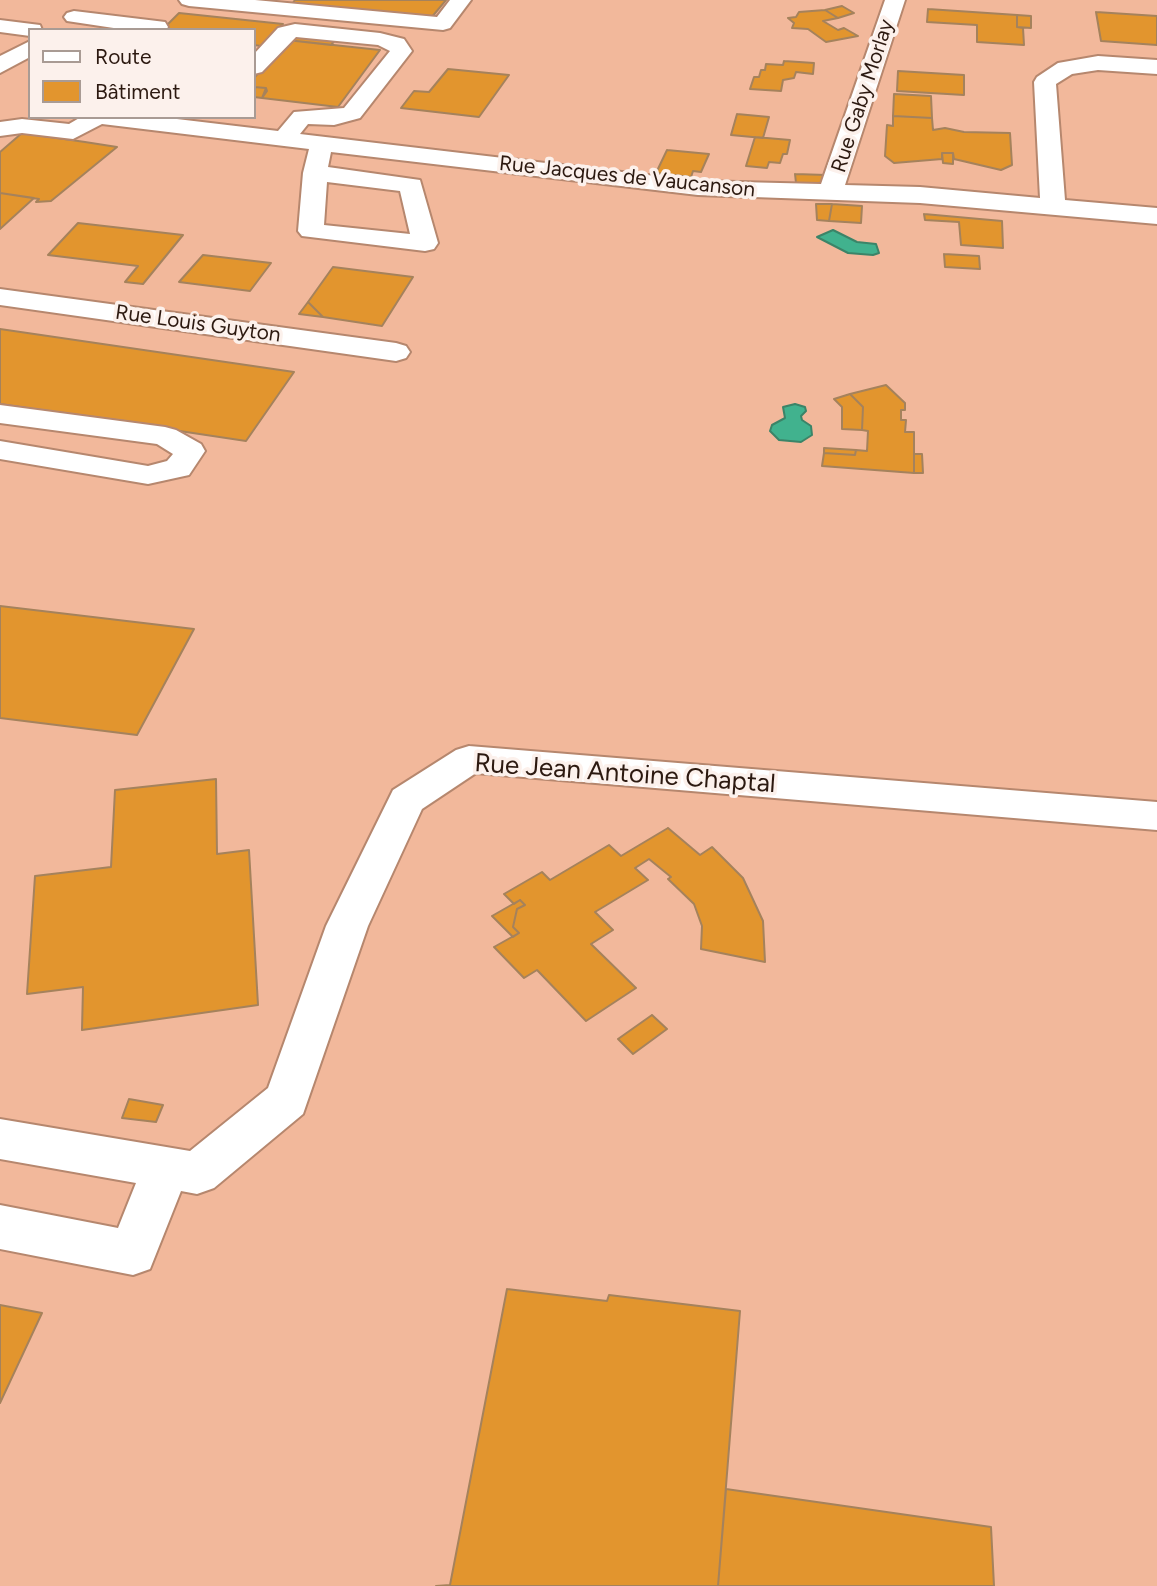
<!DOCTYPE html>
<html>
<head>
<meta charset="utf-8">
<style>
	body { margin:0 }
	#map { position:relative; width:1157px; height:1586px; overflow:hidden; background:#f9c6ac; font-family:Figtree,sans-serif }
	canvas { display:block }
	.legend { position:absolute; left:28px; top:28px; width:228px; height:91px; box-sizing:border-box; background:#fcf1ec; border:2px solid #a99b94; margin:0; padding:9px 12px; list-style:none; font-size:21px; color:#2c1910 }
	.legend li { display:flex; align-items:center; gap:14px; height:35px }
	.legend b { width:35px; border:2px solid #a99b94 }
</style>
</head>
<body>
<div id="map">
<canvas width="1157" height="1586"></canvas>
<ul class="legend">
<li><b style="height:9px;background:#fff"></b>Route</li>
<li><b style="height:19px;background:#e2952e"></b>Bâtiment</li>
</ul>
</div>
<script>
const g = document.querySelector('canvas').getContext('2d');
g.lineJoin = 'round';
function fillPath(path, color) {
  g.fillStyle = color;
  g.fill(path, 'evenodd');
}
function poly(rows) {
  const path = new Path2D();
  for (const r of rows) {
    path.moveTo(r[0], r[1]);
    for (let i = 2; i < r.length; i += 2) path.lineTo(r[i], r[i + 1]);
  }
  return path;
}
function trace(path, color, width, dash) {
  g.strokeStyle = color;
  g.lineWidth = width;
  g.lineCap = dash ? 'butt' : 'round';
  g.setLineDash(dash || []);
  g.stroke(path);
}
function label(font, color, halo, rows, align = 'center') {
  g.font = font + ' Figtree,sans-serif';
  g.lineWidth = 7;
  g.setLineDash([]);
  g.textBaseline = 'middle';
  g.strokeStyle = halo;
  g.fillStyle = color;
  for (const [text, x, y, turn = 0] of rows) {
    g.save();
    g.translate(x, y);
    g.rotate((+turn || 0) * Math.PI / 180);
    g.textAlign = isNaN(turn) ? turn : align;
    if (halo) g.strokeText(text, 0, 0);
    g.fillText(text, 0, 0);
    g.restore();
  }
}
const built = poly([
	[0,0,1157,0,1157,1586,0,1586],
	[30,30,254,30,254,117,30,117]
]);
const water = poly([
	[833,230,857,242,876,244,879,253,873,255,848,253,817,237,833,230],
	[795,404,805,407,806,411,801,416,802,420,811,426,812,435,801,442,779,440,770,431,772,425,785,418,783,407,795,404]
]);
const building = poly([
	[295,0,446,0,431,18,292,4,295,0],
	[842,6,854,13,838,18,825,10,842,6],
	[928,9,1017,15,1017,27,1023,28,1024,45,977,42,977,25,927,22,928,9],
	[825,10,838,18,823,21,838,30,844,28,858,36,826,42,808,29,792,28,794,23,788,18,796,17,799,12,825,10],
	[1096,12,1157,16,1157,45,1101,41,1096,12],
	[179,13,283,24,261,46,254,45,254,30,162,30,179,13],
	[1017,15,1031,16,1031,28,1017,27,1017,15],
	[292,34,336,39,331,45,287,40,292,34],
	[287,40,380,50,338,107,262,98,267,91,266,88,254,87,254,78,287,40],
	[784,61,814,63,813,74,796,72,794,78,783,80,781,91,750,89,754,77,759,77,761,70,765,70,766,64,783,65,784,61],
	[448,69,509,75,479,117,401,108,414,91,429,92,448,69],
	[898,71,964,75,964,95,897,91,898,71],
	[254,87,266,88,262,98,254,97,254,87],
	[894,94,931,96,932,118,893,116,894,94],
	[737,114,769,117,763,138,731,135,737,114],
	[893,116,932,118,933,130,945,128,964,132,1010,133,1012,165,1001,170,954,159,953,153,942,153,942,159,894,163,885,156,887,125,893,126,893,116],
	[22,133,85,142,117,147,51,201,36,202,39,199,0,193,0,152,22,133],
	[755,137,790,140,787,154,783,154,780,163,769,162,767,168,746,166,755,137],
	[667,150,709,154,701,172,693,171,691,177,656,173,667,150],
	[942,153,953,153,953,164,943,163,942,153],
	[795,174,826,175,823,184,796,183,795,174],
	[0,193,34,198,0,229,0,193],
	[816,204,832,204,829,221,817,220,816,204],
	[832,204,862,206,861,223,829,221,832,204],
	[924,214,1002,221,1003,248,961,245,959,222,925,220,924,214],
	[78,223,183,235,143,284,125,282,138,266,48,255,78,223],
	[944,254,979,256,980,269,945,267,944,254],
	[203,255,271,263,250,291,179,282,203,255],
	[333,267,413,277,382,326,323,317,308,302,333,267],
	[308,302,323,317,299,314,308,302],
	[0,329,294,372,246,441,0,404,0,329],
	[886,385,905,403,905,410,901,410,901,420,906,420,905,432,914,432,914,473,822,466,824,453,855,455,856,450,867,451,868,431,862,430,863,407,850,394,886,385],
	[850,394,863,407,862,430,842,429,842,407,834,399,850,394],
	[824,448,856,450,855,455,824,453,824,448],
	[914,454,922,454,923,473,914,473,914,454],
	[0,606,194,629,137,735,0,718,0,606],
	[216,779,217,854,249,850,258,1005,82,1030,83,987,27,994,35,876,111,867,115,790,216,779],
	[668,828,700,855,712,847,743,878,763,921,765,962,701,949,702,926,694,904,668,879,671,877,649,859,635,868,648,880,595,912,613,930,591,944,636,988,586,1021,537,970,524,978,494,947,519,933,513,927,517,909,525,905,520,900,514,904,504,894,542,872,550,880,609,845,621,856,668,828],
	[520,900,525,905,517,909,513,927,519,933,513,937,492,916,520,900],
	[652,1015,667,1029,633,1054,618,1039,652,1015],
	[129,1099,163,1105,156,1122,122,1118,129,1099],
	[507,1289,607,1301,609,1295,740,1311,718,1586,436,1586,450,1585,507,1289],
	[0,1305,42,1313,0,1403,0,1305],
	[726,1489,991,1527,994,1586,718,1586,726,1489]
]);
const minor = poly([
	[179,0,255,0,437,17,450,0,471,0,450,28,443,30,189,6,182,4,179,0],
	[885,0,905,0,845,185,920,187,1040,198,1034,82,1037,77,1058,63,1098,56,1157,60,1157,74,1098,70,1072,74,1056,84,1065,200,1157,208,1157,224,920,203,698,195,331,152,328,167,420,180,438,243,434,249,425,251,302,236,298,231,303,173,309,149,102,124,73,139,22,133,0,136,0,122,22,119,69,124,81,117,160,117,278,131,294,112,344,108,390,51,378,45,296,37,262,72,254,74,254,54,278,28,295,24,380,33,404,39,412,51,360,118,334,125,308,124,300,134,698,181,821,184,885,0],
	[327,182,400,191,410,234,324,225,327,182],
	[74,11,157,21,165,22,168,27,166,30,127,30,67,21,64,17,67,13,74,11],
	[0,20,40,25,42,30,30,30,30,36,0,32,0,20],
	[30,41,30,57,0,73,0,56,30,41],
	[0,289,396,343,406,346,410,352,406,358,396,361,0,305,0,289],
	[0,405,165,427,176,430,201,444,205,451,189,475,148,484,0,459,0,441,148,466,167,461,173,454,157,444,0,423,0,405],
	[469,746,1157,802,1157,830,476,773,422,809,368,926,303,1114,214,1188,197,1194,181,1191,150,1269,133,1275,0,1249,0,1205,118,1228,136,1183,0,1159,0,1119,190,1151,268,1088,326,926,393,790,456,750,469,746]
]);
const farStreetnames = [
	["Rue Gaby Morlay",863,96,-72],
	["Rue Jacques de Vaucanson",627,177,6],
	["Rue Louis Guyton",198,324,8]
];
const streetNames = [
	["Rue Jean Antoine Chaptal",625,774,4]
];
fillPath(built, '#f2b89b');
fillPath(water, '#41b28e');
trace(water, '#3b8468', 2);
fillPath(building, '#e2952e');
trace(building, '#a5825c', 2);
trace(minor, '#b6876e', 4);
fillPath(minor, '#fff');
label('21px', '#2c1910', '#fcf1ec', farStreetnames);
label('26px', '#2c1910', '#fcf1ec', streetNames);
</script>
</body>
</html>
